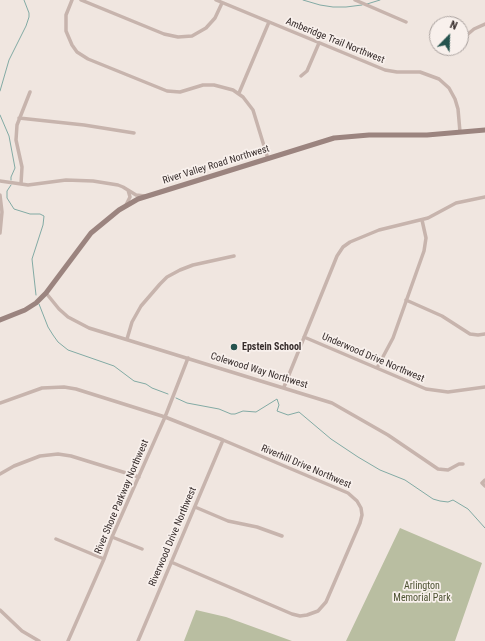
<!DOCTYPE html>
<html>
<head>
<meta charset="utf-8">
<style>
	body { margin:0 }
	#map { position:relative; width:485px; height:641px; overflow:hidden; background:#f0e6e0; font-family:"Roboto Condensed",sans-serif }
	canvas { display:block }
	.north { position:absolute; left:429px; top:16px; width:40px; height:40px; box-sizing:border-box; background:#f8f0ec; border:1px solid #aaa29f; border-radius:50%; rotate:23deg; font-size:11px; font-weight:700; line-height:16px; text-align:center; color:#362c2b }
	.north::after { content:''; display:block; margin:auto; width:14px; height:18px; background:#25534e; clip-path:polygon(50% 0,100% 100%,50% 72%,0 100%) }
</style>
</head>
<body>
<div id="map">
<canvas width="485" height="641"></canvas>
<div class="north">N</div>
</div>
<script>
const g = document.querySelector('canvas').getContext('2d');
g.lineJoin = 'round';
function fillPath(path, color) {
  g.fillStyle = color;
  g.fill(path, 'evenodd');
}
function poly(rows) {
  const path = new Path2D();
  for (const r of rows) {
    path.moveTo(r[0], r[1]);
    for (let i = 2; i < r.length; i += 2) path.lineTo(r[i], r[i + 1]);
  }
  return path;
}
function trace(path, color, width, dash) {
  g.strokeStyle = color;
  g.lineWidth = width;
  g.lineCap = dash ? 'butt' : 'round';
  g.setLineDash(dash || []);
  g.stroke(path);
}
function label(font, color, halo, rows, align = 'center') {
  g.font = font + ' "Roboto Condensed",sans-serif';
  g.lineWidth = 3.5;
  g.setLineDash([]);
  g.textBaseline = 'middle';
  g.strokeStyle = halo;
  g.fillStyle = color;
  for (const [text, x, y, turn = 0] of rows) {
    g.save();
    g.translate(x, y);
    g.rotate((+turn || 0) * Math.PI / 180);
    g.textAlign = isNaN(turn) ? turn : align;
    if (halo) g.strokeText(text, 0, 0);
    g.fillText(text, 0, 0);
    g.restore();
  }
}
const green = poly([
	[400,528,482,563,455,641,346,641],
	[196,610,226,617,292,641,184,641]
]);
const stream = poly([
	[303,0,320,5,333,7,346,7,362,5],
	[367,4,380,0],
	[0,91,9,60,26,26,29,17,29,13,24,0],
	[0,115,9,136,15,168,11,177,11,180],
	[11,185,7,191,7,198,14,209,30,214,40,214,44,216,43,225,32,259,36,295],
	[39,304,48,327,53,335,58,342,68,350,114,366,134,381,146,384,152,388,168,394],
	[176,398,187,403,219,409,231,414,235,414,243,411,256,412,277,399,279,405,277,411,288,415,299,412,331,439,358,457,380,470,405,480,433,499,440,501,448,502,453,500,468,509,485,528]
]);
const street = poly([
	[72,0,66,15,66,31,72,45,77,52,88,59,167,91,180,92,203,85,214,85,233,90,243,97,253,110,268,159],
	[81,0,164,34,178,37,192,36,206,28,215,18,222,3],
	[216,0,385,70,397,72,420,72,439,79,449,88,455,99,458,109,460,132],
	[355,0,406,22],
	[462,46,468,34,474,29,485,24],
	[301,76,307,71,319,43],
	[239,93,269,22],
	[19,118,84,125,134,133],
	[0,181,28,185,66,180,93,181,118,185,123,187,136,195,145,196],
	[21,184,22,167,16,140,17,125,30,92],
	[0,195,2,212,0,233],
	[126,205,130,197,128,190],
	[46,293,59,309,68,317,89,328,332,403,388,435,438,469,448,470,459,464,463,464],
	[406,300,442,316,470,334,478,335,485,334],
	[304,337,426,389,448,392,485,387],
	[127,339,132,322,141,306,160,284,167,277,180,270,193,265,234,256],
	[377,368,393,338,424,251,426,238,422,220],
	[284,387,337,256,343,247,350,242,379,230,428,218,456,203,485,197],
	[0,403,42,388,64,387,76,389,165,417,223,440,348,493,357,501,361,508,362,515,360,523,326,602,318,611,307,615,300,616,292,614,171,562],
	[0,474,14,466,40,456,58,454,71,456,139,477],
	[485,480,482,483,485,486],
	[195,507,228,521,257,527,282,536],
	[112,537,142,549],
	[56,539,104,559],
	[0,610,22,631,39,641],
	[68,641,104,559,112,537,165,417,188,358],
	[138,641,223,440]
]);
const secondary = poly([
	[0,320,25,310,36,303,46,293,91,233,119,210,138,199,334,138,369,135,427,135,485,130]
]);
const markers = [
	[234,347,4,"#25534e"]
];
const streetNames = [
	["Amberidge Trail Northwest",335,41,22],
	["River Valley Road Northwest",216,165,-17],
	["Underwood Drive Northwest",373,358,23],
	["Colewood Way Northwest",259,371,17],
	["Riverhill Drive Northwest",306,467,23],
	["River Shore Parkway Northwest",122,497,-67],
	["Riverwood Drive Northwest",173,537,-67]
];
const poiNames = [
	["Epstein School",242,347]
];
const parkNames = [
	["Arlington",422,586],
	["Memorial Park",422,598]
];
fillPath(green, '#b9bea1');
trace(stream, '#82aaa4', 1);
trace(street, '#c7b4ad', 3.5);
trace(secondary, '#9b847f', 5);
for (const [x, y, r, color] of markers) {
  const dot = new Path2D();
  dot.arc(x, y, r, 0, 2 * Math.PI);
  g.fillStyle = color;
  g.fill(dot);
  trace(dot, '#f8f0ec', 1.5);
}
label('10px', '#362c2b', '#f8f0ec', streetNames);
label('bold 10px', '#362c2b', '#f8f0ec', poiNames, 'left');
label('10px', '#4c5231', '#f8f0ec', parkNames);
</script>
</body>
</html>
